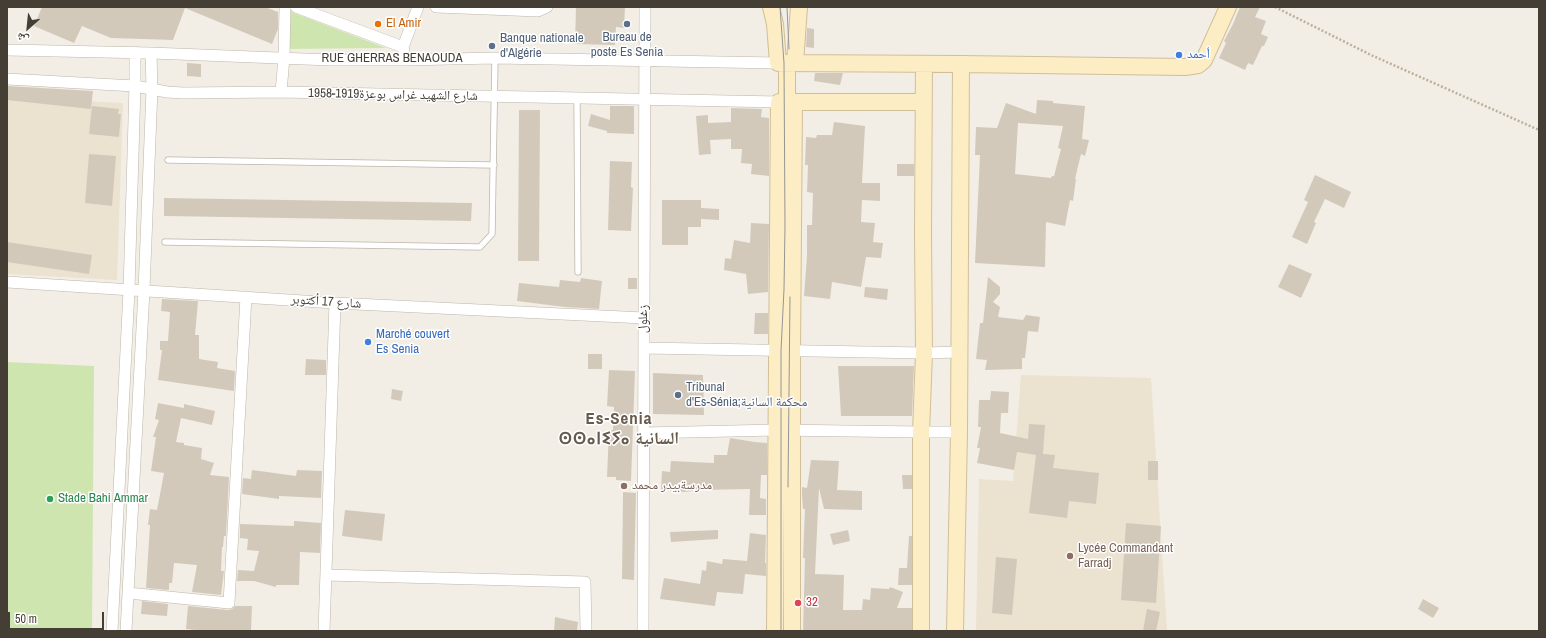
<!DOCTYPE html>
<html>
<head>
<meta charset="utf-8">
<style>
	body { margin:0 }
	#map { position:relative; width:1546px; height:638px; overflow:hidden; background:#f2eee6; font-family:"Archivo Narrow","Noto Naskh Arabic",sans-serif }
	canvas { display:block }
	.frame { position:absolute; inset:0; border:8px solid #443e35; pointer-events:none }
	.north { position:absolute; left:8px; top:8px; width:40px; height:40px; -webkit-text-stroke:3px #fff; paint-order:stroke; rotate:207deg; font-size:11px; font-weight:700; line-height:16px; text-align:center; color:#443e35 }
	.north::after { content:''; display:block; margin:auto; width:14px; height:18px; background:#443e35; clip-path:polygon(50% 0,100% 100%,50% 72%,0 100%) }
	.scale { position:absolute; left:8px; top:612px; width:96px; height:18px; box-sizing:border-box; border:2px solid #443e35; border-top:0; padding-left:5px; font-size:12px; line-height:14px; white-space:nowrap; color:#443e35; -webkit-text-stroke:3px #fff; paint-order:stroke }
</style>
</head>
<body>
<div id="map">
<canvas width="1546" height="638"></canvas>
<div class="frame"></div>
<div class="north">ش</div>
<div class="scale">50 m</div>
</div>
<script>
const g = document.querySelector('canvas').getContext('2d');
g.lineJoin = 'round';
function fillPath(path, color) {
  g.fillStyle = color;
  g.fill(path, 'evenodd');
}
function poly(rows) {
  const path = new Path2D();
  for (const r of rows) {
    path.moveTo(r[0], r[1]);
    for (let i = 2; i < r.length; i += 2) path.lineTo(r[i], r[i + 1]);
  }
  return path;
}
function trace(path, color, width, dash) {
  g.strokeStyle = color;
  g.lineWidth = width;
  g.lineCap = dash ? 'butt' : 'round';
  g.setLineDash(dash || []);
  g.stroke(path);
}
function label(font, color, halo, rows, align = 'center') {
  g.font = font + ' "Archivo Narrow","Noto Naskh Arabic","Noto Sans Tifinagh",sans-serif';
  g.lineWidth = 3;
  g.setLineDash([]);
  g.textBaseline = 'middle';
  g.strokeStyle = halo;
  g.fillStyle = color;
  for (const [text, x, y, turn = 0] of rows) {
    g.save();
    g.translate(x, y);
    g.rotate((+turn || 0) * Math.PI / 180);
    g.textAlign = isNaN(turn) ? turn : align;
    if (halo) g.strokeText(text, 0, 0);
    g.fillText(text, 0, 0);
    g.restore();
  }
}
const education = poly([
	[7,97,123,103,117,280,7,274],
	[1021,375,1151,378,1167,631,976,631,979,479,1013,481]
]);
const green = poly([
	[289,11,386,48,285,49],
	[7,362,94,366,92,631,7,631]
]);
const building = poly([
	[42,7,265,7,278,12,278,29,272,44,185,8,173,40,111,38,82,26,74,43,34,26],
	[576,7,625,7,624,28,616,27,615,45,575,44],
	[1240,7,1260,7,1255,17,1266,21,1261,34,1268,37,1264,46,1262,46,1253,65,1248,63,1245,70,1219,58,1226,43,1224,41,1233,24],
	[807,28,814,29,814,48,806,47],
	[187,63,201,64,201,77,187,76],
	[815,73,843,73,840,85,814,81],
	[7,86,93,91,91,109,7,100],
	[1037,100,1053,101,1053,103,1085,106,1082,139,1089,140,1085,156,1081,154,1075,179,1076,179,1073,201,1070,200,1065,226,1046,222,1045,267,975,263,980,155,975,155,976,127,997,128,1006,103,1036,114],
	[1018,123,1063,126,1058,148,1061,149,1054,176,1052,176,1051,178,1015,174],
	[92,106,119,109,118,114,121,114,119,137,89,134],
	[610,106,634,106,634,134,607,133,607,131,588,126,591,114,610,120],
	[731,108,762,109,761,117,769,118,769,176,751,174,752,164,741,163,742,149,731,149,731,139,710,140,711,154,699,155,696,116,708,115,708,123,731,122],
	[519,110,540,110,539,261,518,261],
	[834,122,865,126,862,183,880,183,880,201,862,200,861,222,875,223,873,242,883,243,881,258,866,257,861,287,832,282,830,299,804,296,807,256,807,225,812,225,813,193,807,192,808,165,805,165,806,137,816,138,817,135,832,135],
	[89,154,116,156,112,206,85,203],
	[610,161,632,162,631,187,633,188,631,231,608,230],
	[897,164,914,164,914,176,897,176],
	[1315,175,1351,192,1344,208,1325,199,1314,222,1316,223,1307,244,1292,237,1308,202,1304,200],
	[164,198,472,203,471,221,164,216],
	[662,200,701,200,701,208,719,209,719,220,701,219,701,227,688,227,688,245,662,245],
	[751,223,769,224,768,292,748,294,746,274,724,270,725,258,731,259,734,240,750,243],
	[7,242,92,255,89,274,7,262],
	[1289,264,1312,274,1301,298,1278,287],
	[988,277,1000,287,1000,294,993,302,1000,307,998,317,1023,320,1026,315,1040,317,1038,332,1028,331,1025,358,1022,358,1022,369,985,370,987,360,976,359,980,323,983,323],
	[581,278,602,281,599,309,565,307,517,301,519,283,559,287,560,280,580,282],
	[628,278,637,278,637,289,628,289],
	[865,287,888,289,887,300,864,297],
	[162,299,198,301,195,335,199,335,199,359,218,362,217,368,235,371,234,391,158,380,162,350,160,350,160,341,168,341,170,312,161,311],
	[755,313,768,313,768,334,754,334],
	[588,354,602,354,602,369,588,369],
	[306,359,326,360,326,375,305,375],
	[838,366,914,366,912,416,841,416],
	[609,370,635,371,631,481,616,480,616,477,607,477,609,430,613,430,614,407,607,406],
	[653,373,703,375,704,415,653,414],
	[392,389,403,391,401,401,391,399],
	[991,391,1009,392,1008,413,1001,413,1000,433,1028,439,1029,424,1045,425,1043,454,1055,455,1053,468,1099,473,1096,504,1069,501,1067,518,1029,513,1036,455,1017,452,1014,470,977,463,980,448,977,448,981,427,978,427,979,400,990,400],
	[158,403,184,408,184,404,215,411,212,425,181,418,176,442,184,443,184,445,202,448,201,459,214,463,210,475,229,477,226,536,224,536,223,547,222,547,221,571,224,571,221,595,192,592,197,565,174,563,172,583,169,583,169,590,146,588,150,525,148,525,150,509,157,510,164,473,151,471,156,437,153,437,159,420,155,419],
	[730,438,755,442,767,443,767,475,761,475,760,498,766,499,766,515,749,515,750,489,699,490,685,492,661,490,662,471,670,472,671,461,714,463,714,455,727,455],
	[811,460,839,461,837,490,862,491,862,510,824,509,819,488,815,574,844,575,843,610,862,610,863,599,870,600,871,588,889,589,890,587,903,592,897,608,912,608,912,631,803,631,805,558,803,558,805,509,803,509,802,494,802,487,807,488],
	[1148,461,1158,461,1158,480,1148,480],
	[252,470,296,476,297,470,322,471,321,498,279,496,279,499,242,494,243,478,251,479],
	[902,475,912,475,912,489,903,489],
	[623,492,636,493,634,580,622,579],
	[345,510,385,514,382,541,342,536],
	[294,521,321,523,320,553,300,552,299,585,276,585,276,587,254,581,237,581,238,570,254,571,259,551,247,550,248,539,240,538,240,524,294,526],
	[1126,523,1161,526,1156,603,1121,600],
	[718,530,718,539,671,542,670,532],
	[848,530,850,541,833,545,830,534],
	[750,533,766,535,765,563,766,563,766,576,745,574,743,594,717,592,715,606,660,599,664,578,700,584,702,570,706,571,707,561,722,564,723,559,747,561],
	[909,536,912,536,912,585,898,585,899,568,907,568],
	[996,557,1017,559,1012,615,992,613],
	[1423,599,1439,608,1433,618,1418,609],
	[142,601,168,604,167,616,141,614],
	[188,606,228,610,232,609,235,606,252,606,251,631,204,631,186,629],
	[1147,609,1160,612,1156,631,1143,631],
	[555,617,578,622,577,631,554,631]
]);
const path = poly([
	[1275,7,1371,55,1539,130]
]);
const lane = poly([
	[577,99,578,272],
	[168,160,494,165],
	[165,242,480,247,492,234,495,58]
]);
const street = poly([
	[296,7,403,47,406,60],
	[436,7,538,11,547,7],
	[403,47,418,7],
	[7,50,151,53,330,60,406,60,495,58,778,63],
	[7,79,135,86,167,92,183,93,281,92,779,102],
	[281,92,284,58,285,7],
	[7,282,335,303,644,318],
	[644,348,924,353,959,352],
	[644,433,776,430,921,432,959,432],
	[326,575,585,582,586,631],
	[128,593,229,603,246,297],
	[112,631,129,290,135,86,135,52],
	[126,631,144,290,152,89,151,53],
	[324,631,335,303],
	[643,631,645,7]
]);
const secondary = poly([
	[771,7,775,24,778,63,961,64,1185,67,1198,65,1204,60,1228,7],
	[787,63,787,102],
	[795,63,799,7],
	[775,631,779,102,923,102],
	[792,631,792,352,794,102],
	[921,631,921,432,924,353,923,233,924,64],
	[955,631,959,432,961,64]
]);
const tram = poly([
	[780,7,784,63,785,226,784,289,781,351,781,631],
	[787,7,789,49],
	[788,487,790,297]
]);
const markers = [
	[378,24,4,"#e8710a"],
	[627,24,4,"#5c6f8a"],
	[492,46,4,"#5c6f8a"],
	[1179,55,4,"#3f7fe0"],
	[368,342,4,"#3f7fe0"],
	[678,395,4,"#5c6f8a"],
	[624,486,4,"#8d6e63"],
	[50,499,4,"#2e9e5b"],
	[1070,556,4,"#8d6e63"],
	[798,603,4,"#e0444e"]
];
const foodNames = [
	["El Amir",386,24]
];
const serviceNames = [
	["Bureau de",627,38,"center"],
	["poste Es Senia",627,53,"center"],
	["Banque nationale",500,39],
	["d'Algérie",500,54],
	["Tribunal",686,388],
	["d'Es-Sénia;محكمة السانية",686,403]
];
const shopNames = [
	["أحمد",1187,55],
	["Marché couvert",376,335],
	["Es Senia",376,350]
];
const streetNames = [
	["RUE GHERRAS BENAOUDA",392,59],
	["شارع الشهيد غراس بوعزة1919-1958",393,95,1],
	["شارع 17 أكتوبر",326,302,4],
	["زغلول",644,319,-90]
];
const educationNames = [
	["مدرسةبيدر محمد",632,486],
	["Lycée Commandant",1078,549],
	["Farradj",1078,564]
];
const leisureNames = [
	["Stade Bahi Ammar",58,499]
];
const healthNames = [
	["32",806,603]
];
const districtNames = [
	["Es-Senia",619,419],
	["ⵙⵙⴰⵏⵉⵢⴰ السانية",619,439]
];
fillPath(education, '#ebe2d0');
fillPath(green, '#cfe5b0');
fillPath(building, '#d3c9bb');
trace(lane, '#bdb5a9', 7);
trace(street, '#bdb5a9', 12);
trace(secondary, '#d0bf97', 18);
trace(path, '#beb09a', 2.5, [2, 2]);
trace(lane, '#fff', 5.5);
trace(street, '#fff', 11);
trace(secondary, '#fcedc5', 16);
trace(tram, '#959595', 1);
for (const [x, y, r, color] of markers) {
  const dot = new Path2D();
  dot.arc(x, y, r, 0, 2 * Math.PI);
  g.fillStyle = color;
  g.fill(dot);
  trace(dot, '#fff', 1.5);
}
label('13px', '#c56008', '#fff', foodNames, 'left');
label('13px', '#4e5e75', '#fff', serviceNames, 'left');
label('13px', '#366cbe', '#fff', shopNames, 'left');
label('13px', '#443e35', '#fff', streetNames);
label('13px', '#785e54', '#fff', educationNames, 'left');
label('13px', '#27864d', '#fff', leisureNames, 'left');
label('13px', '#be3a42', '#fff', healthNames, 'left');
g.letterSpacing = '1px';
label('bold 17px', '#675b4d', '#fff', districtNames);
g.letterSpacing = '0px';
</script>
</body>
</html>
